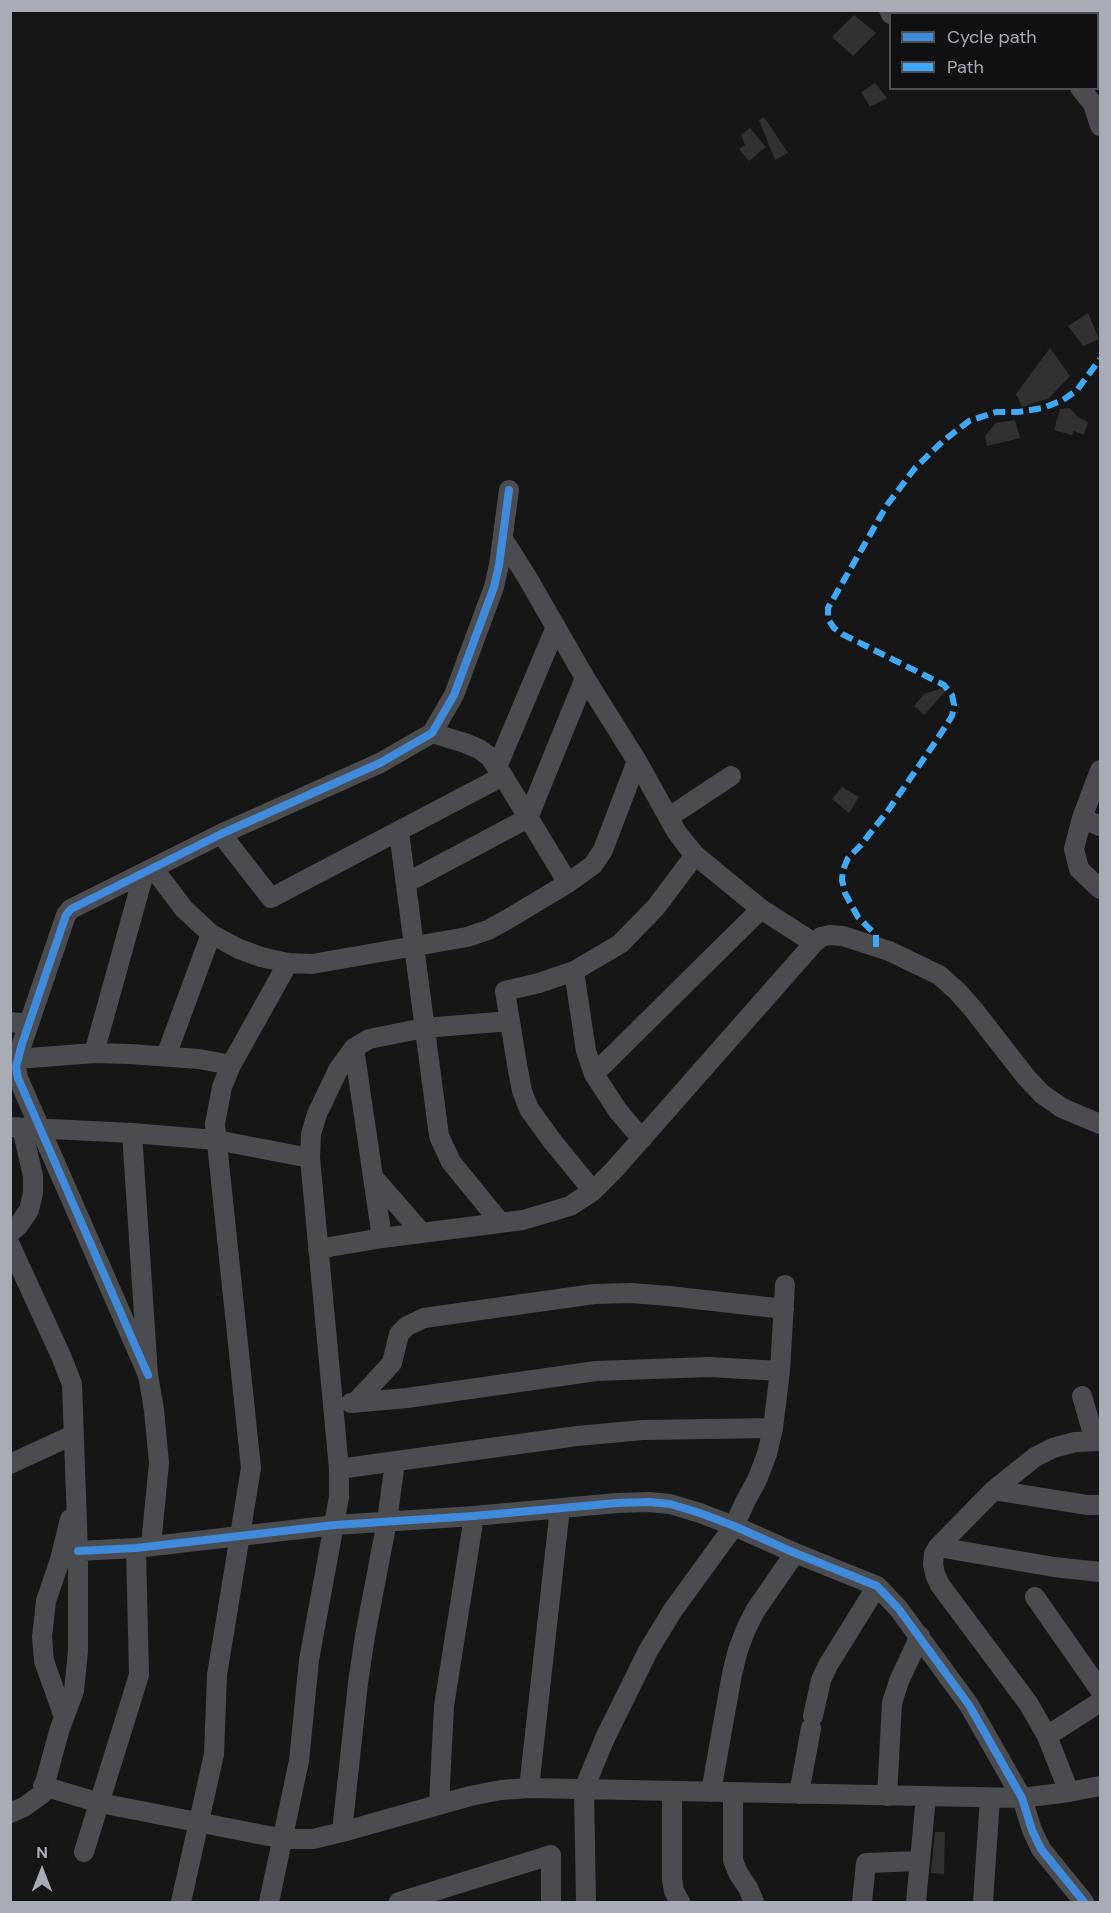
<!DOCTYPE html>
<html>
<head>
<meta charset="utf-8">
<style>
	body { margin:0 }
	#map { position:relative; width:1111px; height:1913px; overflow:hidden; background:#161616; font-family:"DM Sans",sans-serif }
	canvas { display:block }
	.frame { position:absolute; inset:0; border:12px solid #a8acb6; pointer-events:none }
	.legend { position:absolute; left:889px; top:12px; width:210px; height:78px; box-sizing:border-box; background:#101012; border:2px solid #4d4e54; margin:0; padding:8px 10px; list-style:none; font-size:18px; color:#a8acb6 }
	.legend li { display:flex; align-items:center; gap:12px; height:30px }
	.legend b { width:30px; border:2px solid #4d4e54 }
	.north { position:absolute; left:12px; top:1841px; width:60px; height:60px; -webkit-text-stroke:4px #101012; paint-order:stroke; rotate:0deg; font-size:16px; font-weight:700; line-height:24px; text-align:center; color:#a8acb6 }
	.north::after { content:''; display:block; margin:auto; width:21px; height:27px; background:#a8acb6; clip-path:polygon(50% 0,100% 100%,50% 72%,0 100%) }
</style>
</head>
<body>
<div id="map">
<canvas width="1111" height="1913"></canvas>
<div class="frame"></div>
<ul class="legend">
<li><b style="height:8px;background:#408adc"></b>Cycle path</li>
<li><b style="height:8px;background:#3fa9f5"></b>Path</li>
</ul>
<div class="north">N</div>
</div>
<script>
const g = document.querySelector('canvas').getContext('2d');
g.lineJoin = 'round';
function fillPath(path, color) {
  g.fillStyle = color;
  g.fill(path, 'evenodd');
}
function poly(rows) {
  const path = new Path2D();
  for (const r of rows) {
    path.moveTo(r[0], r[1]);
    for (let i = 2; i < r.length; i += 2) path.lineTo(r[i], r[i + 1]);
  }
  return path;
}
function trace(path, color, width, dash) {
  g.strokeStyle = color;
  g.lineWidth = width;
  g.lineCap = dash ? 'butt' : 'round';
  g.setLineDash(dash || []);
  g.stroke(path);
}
const building = poly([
	[854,15,876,33,853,56,832,37],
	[875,83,887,98,870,107,861,92],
	[764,117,788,153,775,160,759,120],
	[750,128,766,147,749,161,739,149,745,145,741,135],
	[1088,313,1099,339,1083,346,1068,326],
	[1050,348,1070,376,1049,398,1022,407,1016,394],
	[1070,408,1078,417,1088,422,1084,435,1074,431,1072,435,1054,430,1060,409],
	[1015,420,1020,438,987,446,985,436,996,423],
	[951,685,924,715,914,706,924,694],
	[842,787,859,797,849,813,832,799],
	[935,1832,945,1832,944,1874,931,1873]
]);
const minor = poly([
	[889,10,891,14],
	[1080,88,1093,104,1100,126],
	[503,539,527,577,585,678,637,761,676,831,685,843,695,855,761,909,814,943],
	[432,733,465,743,479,749,489,756,503,776,568,883],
	[497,767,556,627],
	[1100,770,1082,818,1074,849,1079,869,1100,889],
	[669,817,731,776],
	[1082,818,1100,826],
	[399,832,439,1136,451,1162,500,1222],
	[221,834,271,898,503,776],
	[153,868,184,909,211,934,239,949,261,957,288,963,312,964,467,937,488,930,508,919,568,883,593,865,603,850,637,761],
	[406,883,528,818,585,678],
	[574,971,586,1051,594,1074,618,1111,642,1139],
	[10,1022,29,1024],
	[354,1048,382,1238],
	[94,1053,144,873],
	[166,1056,211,934],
	[17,1059,94,1053,130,1054,199,1059,231,1065],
	[594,1074,761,909],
	[10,1127,132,1133,216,1140,310,1158],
	[132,1133,148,1375,154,1410,159,1463,151,1545],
	[373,1177,422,1233],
	[593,1191,553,1142,529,1109,522,1091,518,1070,505,991,539,983,574,971,620,944,656,907,695,855],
	[10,1233,18,1226,29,1210,33,1193,33,1176,22,1128],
	[10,1245,61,1356,72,1384,78,1551,78,1651,74,1691,60,1728,42,1794,24,1807,10,1813],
	[318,1249,382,1238,523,1220,570,1206,593,1191,614,1170,814,943,821,937,830,935,843,936,889,951,939,975,957,991,973,1009,1026,1077,1042,1094,1062,1108,1100,1124],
	[148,1375,18,1078,16,1067,22,1044,66,915,71,909,221,834,380,763,432,733,454,695,494,587,499,565,509,490],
	[1082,1396,1095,1441],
	[351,1403,407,1398,596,1371,709,1367,780,1371],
	[355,1403,392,1363,399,1334,407,1326,424,1318,594,1294,631,1293,669,1296,784,1309],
	[10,1464,73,1435],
	[339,1469,577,1436,643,1430,773,1428],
	[994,1490,1088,1505,1100,1505],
	[938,1547,1054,1567,1100,1572],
	[78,1551,136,1548,335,1525,474,1516,617,1503,649,1502,670,1504,700,1513,734,1526,795,1553,877,1586,898,1608,969,1705,1022,1798,1032,1830,1041,1849,1084,1902],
	[1035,1597,1100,1690],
	[813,1716,821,1680,828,1665,877,1586],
	[64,1717,44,1661,42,1637,46,1601,60,1560,70,1519],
	[1047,1736,1100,1702],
	[43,1786,100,1803,284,1839,313,1839,342,1832,470,1796,501,1790,529,1788,1022,1798,1069,1792,1100,1786],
	[529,1788,560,1508],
	[672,1791,672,1879,674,1891,680,1902],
	[711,1792,732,1674,738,1650,746,1629,755,1611,795,1553],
	[733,1792,733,1860,738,1873,748,1888,754,1902],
	[1069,1792,1047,1736,1028,1703,940,1585,935,1574,933,1564,934,1554,938,1547,994,1490,1035,1457,1053,1448,1075,1442,1100,1441],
	[799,1794,811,1728],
	[887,1796,892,1703,899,1681,920,1636],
	[439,1804,444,1706,474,1516],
	[342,1832,358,1683,365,1636,387,1521,395,1462],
	[84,1852,139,1675,136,1548],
	[181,1902,214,1754,217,1675,251,1468,215,1124,222,1087,231,1065,288,963],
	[269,1902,299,1761,309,1660,339,1497,339,1469,310,1158,311,1134,317,1114,338,1070,354,1048,369,1039,424,1028,510,1021],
	[399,1902,551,1855,551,1902],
	[586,1902,584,1789,605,1738,648,1651,673,1610,734,1526,746,1500,757,1480,767,1454,773,1428,780,1371,785,1285],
	[862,1902,866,1863,919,1861],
	[916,1902,926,1797],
	[983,1902,990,1798]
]);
const quiet = poly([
	[876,947,876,935,858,917,845,893,842,880,843,870,848,858,860,846,887,812,936,741,952,716,954,705,952,695,944,685,842,634,834,628,828,619,828,608,887,505,915,468,943,441,969,421,996,412,1018,412,1043,408,1063,400,1077,390,1100,359]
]);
const cycleway = poly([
	[148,1375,18,1078,16,1067,22,1044,66,915,71,909,221,834,380,763,432,733,454,695,494,587,499,565,509,490],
	[78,1551,136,1548,335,1525,474,1516,617,1503,649,1502,670,1504,700,1513,734,1526,795,1553,877,1586,898,1608,969,1705,1022,1798,1032,1830,1041,1849,1084,1902]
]);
fillPath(building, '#313132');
trace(minor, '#4b4c4f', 20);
trace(quiet, '#3fa9f5', 6, [12, 6]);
trace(cycleway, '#408adc', 8);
</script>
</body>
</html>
